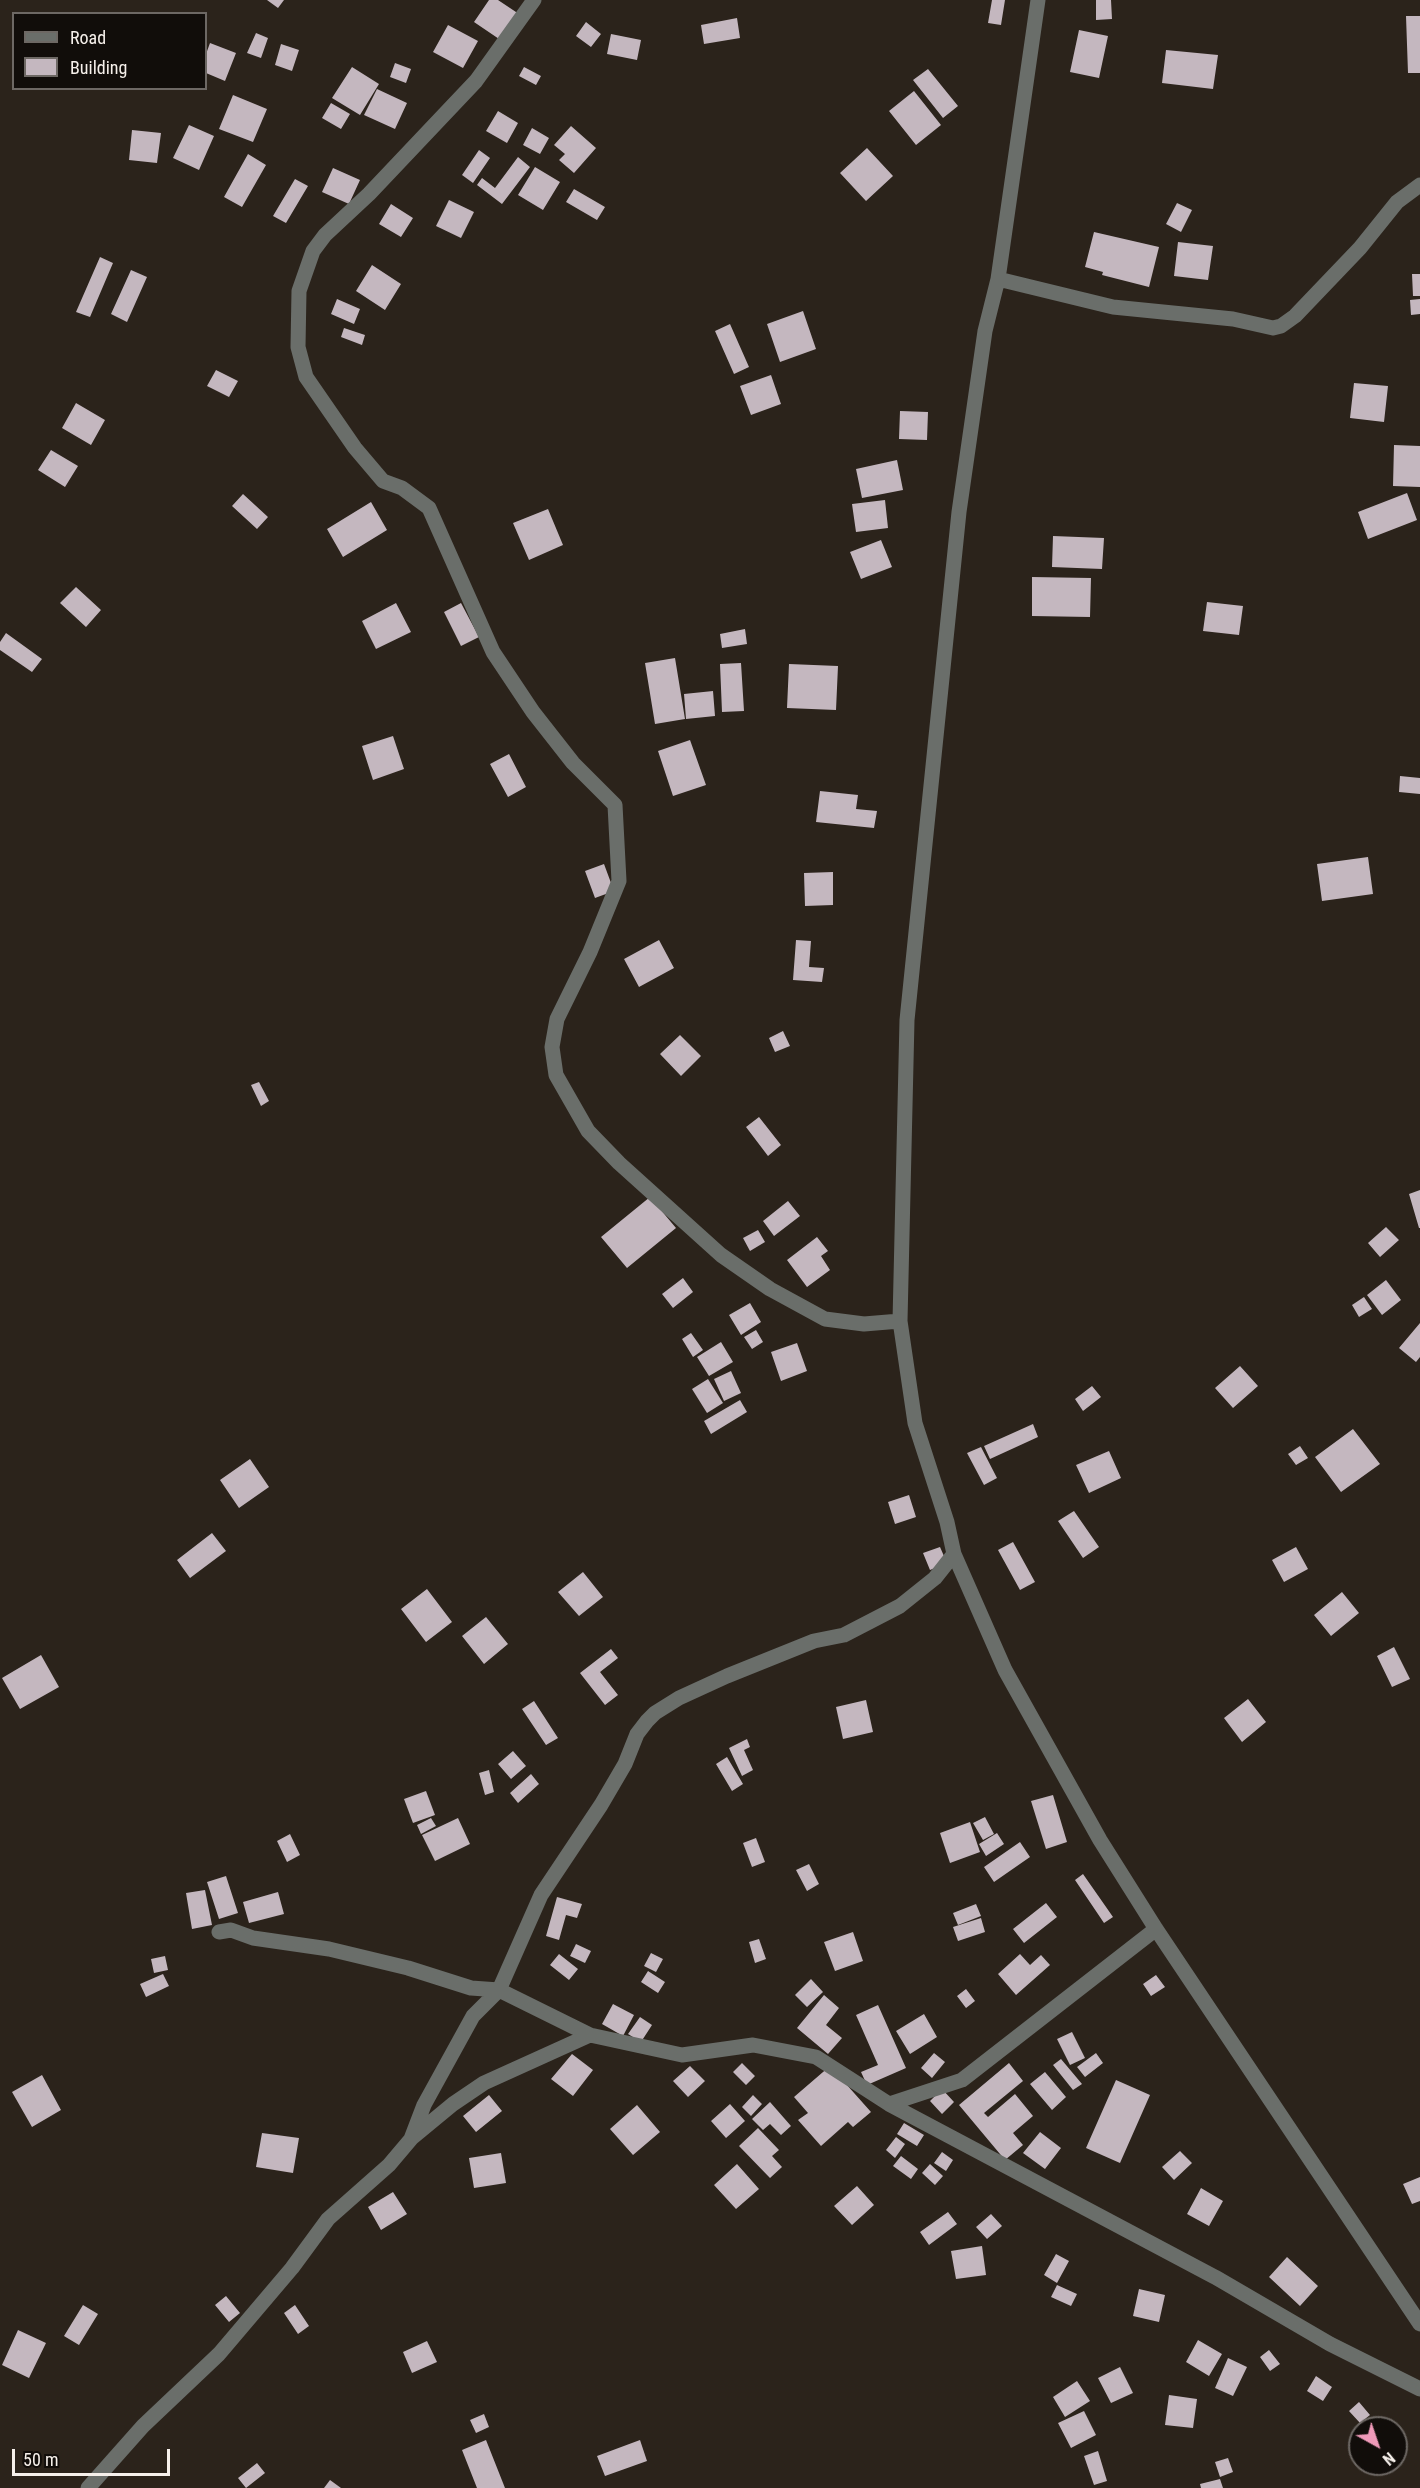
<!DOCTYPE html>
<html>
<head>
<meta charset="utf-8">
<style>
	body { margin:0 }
	#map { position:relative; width:1420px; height:2488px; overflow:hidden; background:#2b231b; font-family:"Roboto Condensed",sans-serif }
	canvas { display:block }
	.legend { position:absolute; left:12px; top:12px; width:195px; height:78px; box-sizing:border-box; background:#110d0a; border:2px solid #6d6864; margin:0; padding:8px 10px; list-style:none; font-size:18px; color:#f6f0eb }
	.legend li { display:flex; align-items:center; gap:12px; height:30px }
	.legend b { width:30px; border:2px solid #6d6864 }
	.north { position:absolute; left:1348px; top:2416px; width:60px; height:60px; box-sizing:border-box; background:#110d0a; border:2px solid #6d6864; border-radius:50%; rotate:140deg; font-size:16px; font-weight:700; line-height:24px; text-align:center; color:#f6f0eb }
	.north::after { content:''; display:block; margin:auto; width:21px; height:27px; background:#ef9ab9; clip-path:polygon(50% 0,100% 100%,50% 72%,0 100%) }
	.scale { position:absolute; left:12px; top:2449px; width:158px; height:27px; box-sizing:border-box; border:3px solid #f6f0eb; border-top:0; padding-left:8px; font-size:18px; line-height:21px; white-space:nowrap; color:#f6f0eb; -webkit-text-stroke:4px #110d0a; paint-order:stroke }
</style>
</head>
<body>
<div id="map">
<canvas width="1420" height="2488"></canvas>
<ul class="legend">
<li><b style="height:8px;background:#6a6e6a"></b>Road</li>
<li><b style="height:16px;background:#c4b7bf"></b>Building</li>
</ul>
<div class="north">N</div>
<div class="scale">50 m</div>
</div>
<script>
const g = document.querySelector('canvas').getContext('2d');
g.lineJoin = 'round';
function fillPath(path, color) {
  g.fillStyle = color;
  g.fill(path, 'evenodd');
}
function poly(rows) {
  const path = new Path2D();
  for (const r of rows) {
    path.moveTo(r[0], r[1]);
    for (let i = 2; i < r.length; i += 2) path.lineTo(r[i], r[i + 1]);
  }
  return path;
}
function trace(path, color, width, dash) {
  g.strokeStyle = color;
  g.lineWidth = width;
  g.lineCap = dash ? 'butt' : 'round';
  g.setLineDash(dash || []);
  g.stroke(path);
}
const building = poly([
	[267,0,284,0,278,8],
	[489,0,498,0,519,14,502,41,474,22],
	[992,0,1005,0,1001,25,988,23],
	[1096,0,1111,0,1112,19,1096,20],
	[1406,16,1420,16,1420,73,1408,73],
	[737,18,740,38,704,44,701,25],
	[586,22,601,34,591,47,576,36],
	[448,25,478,41,463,68,433,52],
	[1079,30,1108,36,1099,78,1070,72],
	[256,33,268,38,261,58,247,53],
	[611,34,641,40,637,60,607,54],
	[210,43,236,53,225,81,206,73,206,54],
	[281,44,299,50,292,71,275,65],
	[1166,50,1218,55,1213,89,1162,83],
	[395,63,411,69,406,83,390,77],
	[352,67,379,84,360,115,332,98],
	[524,67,541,76,536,85,519,76],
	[928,69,958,106,943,118,913,80],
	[377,89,407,103,395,129,364,115],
	[914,91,941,125,916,145,889,111],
	[233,95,267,109,253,142,219,129],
	[331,103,350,114,341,129,322,118],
	[498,111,518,123,507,143,486,131],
	[189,125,214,136,199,170,173,158],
	[571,126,596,148,574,173,559,160,565,154,554,145],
	[532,128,549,138,540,154,523,145],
	[132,130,161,133,157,163,129,160],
	[867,148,893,176,866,201,840,173],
	[479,150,490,158,473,183,462,175],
	[248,154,266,165,242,207,224,197],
	[518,157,530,167,502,204,477,185,482,178,495,188],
	[535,167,560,182,543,210,518,195],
	[333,168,360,180,349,204,322,192],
	[295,179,308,186,286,223,273,216],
	[574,189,605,207,597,220,566,202],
	[449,200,474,212,461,238,436,226],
	[1177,203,1192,210,1181,232,1166,224],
	[391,204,413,218,401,237,379,224],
	[1094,232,1159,247,1149,287,1102,275,1103,272,1085,267],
	[1178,242,1213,246,1208,280,1174,276],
	[100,257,113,263,90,317,76,312],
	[372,265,401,284,385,310,356,291],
	[131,270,147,277,127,322,111,314],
	[1412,274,1420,274,1420,296,1413,296],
	[337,299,360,309,354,324,331,314],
	[1420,299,1420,314,1411,315,1410,300],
	[803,311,816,349,780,362,767,324],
	[730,324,749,367,734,374,715,331],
	[344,328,365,335,362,345,341,337],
	[216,370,238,381,229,397,207,386],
	[771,375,781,404,751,415,740,386],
	[1354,383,1388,386,1384,422,1350,418],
	[76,403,105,420,91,445,62,428],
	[900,411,928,412,927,440,899,439],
	[1394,445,1420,446,1420,487,1393,486],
	[51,450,78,466,65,487,38,470],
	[897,460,903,490,862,498,856,469],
	[1407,493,1417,520,1368,539,1358,512],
	[243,494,268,517,257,529,232,506],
	[885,500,888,528,856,532,852,504],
	[371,502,387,530,343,557,327,529],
	[548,509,563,545,529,560,513,523],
	[1053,536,1104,538,1102,569,1052,567],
	[881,540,892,567,861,579,850,552],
	[1032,577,1091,578,1090,617,1032,616],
	[76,587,101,610,86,627,60,603],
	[1207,602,1243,606,1239,635,1203,631],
	[396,603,411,632,376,649,362,621],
	[461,603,479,637,461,646,444,612],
	[745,629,747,644,722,648,720,634],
	[6,633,42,659,32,672,0,650,0,642],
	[675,658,685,719,655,724,645,663],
	[741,663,744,711,722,712,720,664],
	[789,664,838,666,836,710,787,708],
	[713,691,715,716,686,719,684,694],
	[393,736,404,769,373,780,362,746],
	[690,740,706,785,673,796,658,751],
	[509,754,526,787,508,797,490,764],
	[1400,776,1420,778,1420,794,1399,792],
	[820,791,858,795,856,809,877,811,874,828,816,822],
	[1368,857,1373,894,1322,901,1317,864],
	[604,864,614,891,595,898,585,871],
	[833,872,833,905,805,906,804,873],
	[659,940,674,968,639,987,624,959],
	[796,940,811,941,809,967,824,968,822,982,793,980],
	[783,1031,790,1046,775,1052,769,1038],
	[680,1035,701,1056,681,1076,660,1054],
	[259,1082,269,1101,261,1106,251,1085],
	[759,1117,781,1145,768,1156,746,1127],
	[1420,1190,1420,1228,1419,1228,1409,1194],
	[650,1197,676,1228,627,1268,601,1237],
	[788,1201,800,1216,774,1236,763,1221],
	[1386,1227,1399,1240,1380,1257,1368,1243],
	[758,1230,765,1242,750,1251,743,1238],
	[817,1237,828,1251,821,1256,830,1270,807,1287,787,1260],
	[683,1278,693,1292,673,1308,662,1294],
	[1386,1280,1401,1300,1382,1315,1367,1295],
	[1364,1297,1372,1309,1359,1317,1352,1305],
	[750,1303,761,1322,741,1335,729,1315],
	[1420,1323,1420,1357,1416,1362,1399,1348],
	[756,1330,763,1342,752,1349,744,1337],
	[691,1333,703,1350,693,1357,682,1339],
	[721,1342,733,1362,709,1376,697,1357],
	[797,1343,807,1371,781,1381,771,1352],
	[1240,1366,1258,1386,1233,1408,1215,1388],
	[731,1371,741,1393,724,1401,714,1379],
	[708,1379,723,1403,707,1413,692,1389],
	[1092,1386,1101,1397,1083,1411,1075,1399],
	[740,1400,747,1412,711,1434,704,1421],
	[1033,1424,1038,1437,990,1459,984,1446],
	[1353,1429,1380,1464,1341,1492,1315,1457],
	[1300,1446,1308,1458,1296,1465,1288,1454],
	[981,1447,997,1478,984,1485,967,1453],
	[1109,1451,1121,1478,1089,1493,1076,1465],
	[250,1459,269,1487,239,1508,220,1480],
	[909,1495,916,1517,895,1524,888,1502],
	[1074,1511,1099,1547,1083,1558,1058,1521],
	[212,1533,226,1551,190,1578,177,1560],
	[1013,1542,1035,1582,1020,1590,998,1550],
	[940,1547,947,1563,930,1570,923,1553],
	[1296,1547,1308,1569,1284,1582,1272,1560],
	[583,1572,603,1597,579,1616,558,1592],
	[427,1589,452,1622,426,1642,401,1609],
	[1342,1592,1359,1613,1331,1636,1314,1615],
	[486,1617,508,1644,484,1664,462,1636],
	[1394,1647,1410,1679,1392,1687,1377,1656],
	[611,1649,618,1658,600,1672,618,1695,605,1705,580,1673],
	[41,1655,59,1687,20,1709,2,1678],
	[1248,1699,1266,1722,1242,1742,1224,1718],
	[866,1700,873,1732,843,1739,836,1707],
	[534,1701,558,1738,546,1745,522,1709],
	[747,1739,750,1747,744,1750,753,1770,742,1776,729,1748],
	[513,1751,526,1766,511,1779,498,1764],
	[727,1757,743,1784,732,1791,716,1764],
	[489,1770,494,1792,485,1795,479,1773],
	[531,1774,539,1784,518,1803,510,1793],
	[426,1791,435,1815,413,1823,404,1799],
	[1053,1795,1067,1842,1046,1849,1031,1801],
	[985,1817,994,1834,983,1840,973,1823],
	[431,1818,436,1826,421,1834,417,1825],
	[458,1818,470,1844,435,1861,422,1835],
	[970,1822,980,1852,950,1863,940,1833],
	[997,1833,1004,1844,986,1856,979,1844],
	[290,1834,300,1855,287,1862,277,1841],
	[756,1838,765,1862,752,1867,743,1843],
	[1020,1842,1030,1857,994,1882,984,1867],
	[809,1864,819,1884,807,1891,796,1870],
	[1083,1874,1113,1917,1104,1923,1075,1880],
	[226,1876,238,1913,219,1919,207,1882],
	[205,1890,212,1925,192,1929,186,1893],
	[278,1892,284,1914,249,1923,243,1902],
	[557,1897,582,1904,577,1918,566,1915,559,1940,546,1936],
	[1046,1903,1057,1917,1024,1943,1013,1929],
	[976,1904,981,1916,958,1925,953,1913],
	[981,1918,985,1932,958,1941,953,1927],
	[853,1932,863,1961,835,1971,824,1942],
	[759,1939,766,1959,755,1963,749,1942],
	[576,1944,591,1951,585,1963,570,1956],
	[651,1953,663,1959,656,1972,644,1966],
	[559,1954,578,1969,569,1980,550,1965],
	[1020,1954,1030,1965,1041,1955,1050,1965,1016,1995,998,1974],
	[165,1956,168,1970,154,1973,151,1959],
	[648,1971,665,1982,658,1993,641,1982],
	[163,1974,169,1986,146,1997,140,1984],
	[1156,1975,1165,1987,1151,1996,1143,1984],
	[811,1979,823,1992,807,2007,795,1995],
	[966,1989,975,2001,966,2008,957,1996],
	[824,1995,839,2008,826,2025,842,2038,828,2054,797,2028],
	[613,2004,634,2015,623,2036,602,2024],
	[878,2005,906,2068,867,2085,861,2072,878,2065,856,2015],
	[924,2014,937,2037,910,2054,896,2031],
	[640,2017,652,2025,641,2042,628,2034],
	[1072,2032,1085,2058,1070,2065,1057,2039],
	[934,2053,945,2062,932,2078,921,2068],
	[1096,2053,1103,2063,1085,2077,1077,2067],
	[572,2054,593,2070,573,2096,551,2079],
	[1061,2059,1082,2084,1073,2090,1053,2065],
	[742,2063,755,2076,746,2085,733,2072],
	[1009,2063,1023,2081,984,2113,988,2117,1015,2094,1033,2116,1013,2133,1023,2145,1005,2160,959,2105],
	[690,2066,705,2081,688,2097,673,2081],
	[830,2066,871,2112,853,2127,848,2122,821,2146,798,2120,808,2113,794,2097],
	[1045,2072,1066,2097,1052,2110,1030,2084],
	[42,2075,61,2110,32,2127,12,2092],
	[1116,2080,1150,2095,1120,2163,1086,2148],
	[942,2089,954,2102,942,2114,930,2101],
	[489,2095,502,2111,476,2132,463,2116],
	[753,2095,762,2104,751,2116,742,2107],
	[770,2102,791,2126,781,2135,770,2124,763,2130,752,2119],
	[730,2104,745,2121,726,2138,711,2121],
	[637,2105,660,2132,633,2155,610,2129],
	[904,2123,924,2135,917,2146,897,2134],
	[758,2128,779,2150,772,2156,782,2167,770,2178,739,2146],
	[1040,2132,1061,2148,1045,2169,1023,2153],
	[262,2133,299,2138,293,2173,256,2167],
	[896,2137,905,2144,895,2158,886,2150],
	[1180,2151,1192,2163,1174,2180,1162,2167],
	[942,2152,953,2160,946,2171,934,2163],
	[501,2153,506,2183,474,2188,469,2158],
	[901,2156,918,2169,911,2179,893,2166],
	[737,2164,759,2189,736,2209,714,2185],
	[930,2164,943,2176,935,2185,922,2173],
	[1420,2177,1420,2201,1412,2204,1403,2184],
	[857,2186,874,2205,852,2225,834,2206],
	[1201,2188,1223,2201,1209,2226,1187,2214],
	[393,2192,407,2214,381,2230,368,2207],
	[948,2212,957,2224,929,2245,920,2232],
	[991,2214,1002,2226,987,2239,976,2227],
	[982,2246,986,2275,956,2279,951,2251],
	[1056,2254,1069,2261,1057,2283,1044,2275],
	[1287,2257,1318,2286,1300,2306,1269,2277],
	[1057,2285,1077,2294,1071,2306,1051,2297],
	[1139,2289,1165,2295,1159,2322,1133,2316],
	[226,2296,240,2313,229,2322,215,2305],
	[83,2305,98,2314,79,2345,64,2336],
	[295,2305,309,2326,298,2334,284,2313],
	[18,2330,46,2343,29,2378,2,2365],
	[1198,2340,1222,2354,1209,2376,1186,2362],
	[427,2341,437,2362,412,2373,403,2352],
	[1269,2350,1280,2364,1270,2371,1260,2357],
	[1228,2358,1247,2367,1233,2396,1215,2388],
	[1120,2367,1133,2393,1111,2403,1098,2378],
	[1316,2376,1332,2387,1323,2401,1307,2391],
	[1077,2381,1090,2401,1065,2417,1053,2397],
	[1169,2395,1197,2399,1193,2428,1165,2425],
	[1359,2402,1370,2415,1360,2423,1349,2411],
	[1084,2411,1096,2435,1071,2448,1058,2423],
	[484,2414,489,2427,476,2433,470,2420],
	[486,2440,505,2488,477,2488,462,2450],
	[640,2440,647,2461,605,2476,597,2456],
	[1098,2451,1107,2481,1094,2485,1084,2456],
	[1228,2458,1233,2472,1220,2477,1215,2462],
	[257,2463,265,2473,246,2488,238,2478],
	[1220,2479,1223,2488,1201,2488,1200,2484],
	[330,2480,341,2488,324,2488]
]);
const street = poly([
	[534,0,476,81,369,194,325,235,313,251,299,291,298,347,306,377,355,448,383,481,402,488,429,508,493,652,533,712,573,763,615,805,619,881,590,952,557,1019,552,1047,556,1075,588,1131,619,1163,721,1255,770,1289,825,1319,864,1324,900,1321],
	[1038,0,998,279,985,331,959,512,907,1020,900,1321,915,1423,947,1522,954,1554,1005,1670,1100,1840,1156,1929,1420,2324],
	[998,279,1113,307,1233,319,1273,328,1281,326,1295,316,1360,248,1397,202,1420,185],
	[219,1932,231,1930,253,1938,329,1949,408,1968,471,1988,499,1990,590,2035,484,2083,453,2104,413,2137],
	[590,2035,682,2055,753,2045,816,2057,889,2104,1215,2277,1330,2344,1420,2389],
	[889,2104,962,2080,1156,1929],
	[88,2488,143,2426,219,2354,292,2268,328,2219,389,2165,411,2139,424,2105,473,2016,499,1990,541,1895,601,1805,625,1764,637,1734,647,1721,655,1713,679,1698,727,1676,814,1641,844,1635,900,1606,935,1578,954,1554]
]);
fillPath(building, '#c4b7bf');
trace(street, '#6a6e6a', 15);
</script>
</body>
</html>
